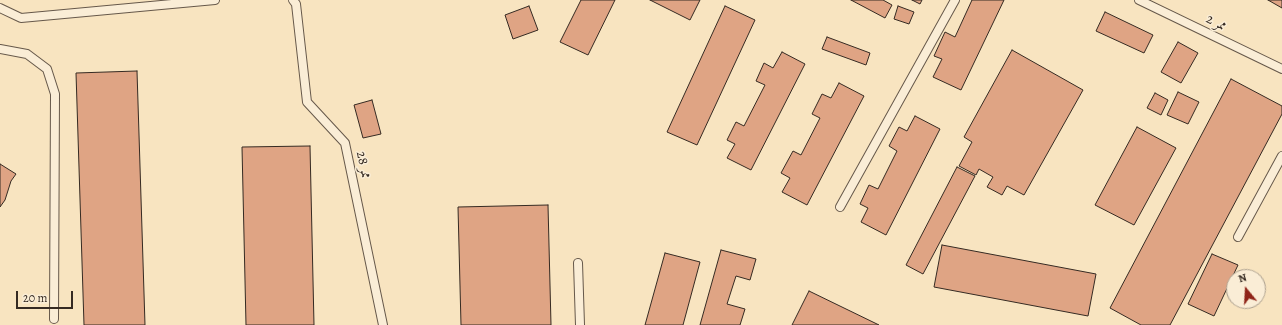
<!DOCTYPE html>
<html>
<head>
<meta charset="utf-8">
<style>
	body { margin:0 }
	#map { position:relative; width:1282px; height:325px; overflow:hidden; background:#f8e4c0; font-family:Alegreya,serif }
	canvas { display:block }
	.north { position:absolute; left:1226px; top:269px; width:40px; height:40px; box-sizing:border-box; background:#faedd6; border:1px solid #ab9f8e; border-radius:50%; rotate:342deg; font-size:11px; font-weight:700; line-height:16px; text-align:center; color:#352a22 }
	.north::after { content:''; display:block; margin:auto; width:14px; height:18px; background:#8f2418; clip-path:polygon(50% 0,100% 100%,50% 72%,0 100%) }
	.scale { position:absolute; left:16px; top:291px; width:57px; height:18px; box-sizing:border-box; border:2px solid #352a22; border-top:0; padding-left:5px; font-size:12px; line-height:14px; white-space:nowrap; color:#352a22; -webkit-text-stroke:3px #faedd6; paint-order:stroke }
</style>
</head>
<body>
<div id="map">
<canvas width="1282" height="325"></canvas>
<div class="north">N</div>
<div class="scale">20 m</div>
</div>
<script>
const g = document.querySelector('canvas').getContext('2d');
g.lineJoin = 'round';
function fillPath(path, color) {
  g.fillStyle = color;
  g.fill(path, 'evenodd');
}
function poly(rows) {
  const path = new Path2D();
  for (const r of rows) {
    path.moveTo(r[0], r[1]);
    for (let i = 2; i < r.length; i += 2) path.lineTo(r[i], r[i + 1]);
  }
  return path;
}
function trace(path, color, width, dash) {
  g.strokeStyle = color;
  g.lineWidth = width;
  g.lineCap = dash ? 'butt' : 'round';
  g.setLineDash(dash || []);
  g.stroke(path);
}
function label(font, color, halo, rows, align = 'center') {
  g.font = font + ' Alegreya,Amiri,serif';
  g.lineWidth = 3;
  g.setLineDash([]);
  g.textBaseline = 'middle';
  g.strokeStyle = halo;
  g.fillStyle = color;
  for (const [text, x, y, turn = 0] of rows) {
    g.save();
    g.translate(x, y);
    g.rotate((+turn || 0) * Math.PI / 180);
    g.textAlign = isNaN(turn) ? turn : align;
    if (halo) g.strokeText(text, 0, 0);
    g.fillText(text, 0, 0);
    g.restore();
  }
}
const building = poly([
	[581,0,615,0,588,55,560,42,581,0],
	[650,0,700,0,690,20,650,0],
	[851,0,883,0,892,5,885,18,851,0],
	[912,0,922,0,920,4,912,0],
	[972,0,1004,0,961,90,933,77,942,59,934,56,945,32,955,37,972,0],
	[1268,0,1282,0,1282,8,1268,0],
	[529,6,538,30,513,39,505,15,529,6],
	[725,6,755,20,697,145,667,132,725,6],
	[898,6,914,12,909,24,894,19,898,6],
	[1105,12,1153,35,1144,53,1096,31,1105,12],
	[827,37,870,53,866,65,822,49,827,37],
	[1178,42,1198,53,1181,83,1161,72,1178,42],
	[1012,50,1083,90,1024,195,1007,186,1002,195,987,187,993,177,979,169,976,175,959,166,972,142,964,137,1012,50],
	[782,52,805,64,751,170,727,158,735,144,727,140,736,122,744,126,765,85,756,81,764,63,773,68,782,52],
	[137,71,145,325,84,325,76,73,137,71],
	[1231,79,1282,106,1282,114,1170,325,1141,325,1110,308,1231,79],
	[839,83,864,96,807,205,782,192,790,178,781,173,793,151,801,155,820,118,812,114,822,94,831,98,839,83],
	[1178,92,1199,102,1188,124,1167,115,1178,92],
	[1155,93,1168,100,1161,115,1147,108,1155,93],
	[372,100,381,134,363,138,354,105,372,100],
	[915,116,940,129,886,235,861,222,868,208,860,204,869,185,878,189,897,151,889,146,899,127,907,131,915,116],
	[1137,127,1176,148,1134,225,1095,205,1137,127],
	[310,146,314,325,246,325,242,147,310,146],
	[0,164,16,174,11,181,5,200,0,207,0,164],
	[957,167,975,176,923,274,906,265,957,167],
	[548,205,551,325,461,325,458,207,548,205],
	[942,245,1096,274,1088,316,934,287,942,245],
	[721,250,756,259,750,280,736,276,727,304,745,309,740,325,700,325,721,250],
	[665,253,700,262,683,325,645,325,665,253],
	[1212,254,1238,265,1214,316,1188,304,1212,254],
	[809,291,879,325,792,325,809,291]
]);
const service = poly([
	[293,0,296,4,307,102,345,143,383,325],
	[1139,0,1282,69],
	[0,8,21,18,215,0],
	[0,49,27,54,47,69,55,94,54,319],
	[840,207,955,0],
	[1238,237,1282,156],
	[578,263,580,325]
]);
const streetNames = [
	["ممر 2",1216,23,26],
	["ممر 28",363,165,78]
];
fillPath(building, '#dfa484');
trace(building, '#352a22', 1);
trace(service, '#66584a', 10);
trace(service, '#faedd6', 8);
label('14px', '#352a22', '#faedd6', streetNames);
</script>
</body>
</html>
